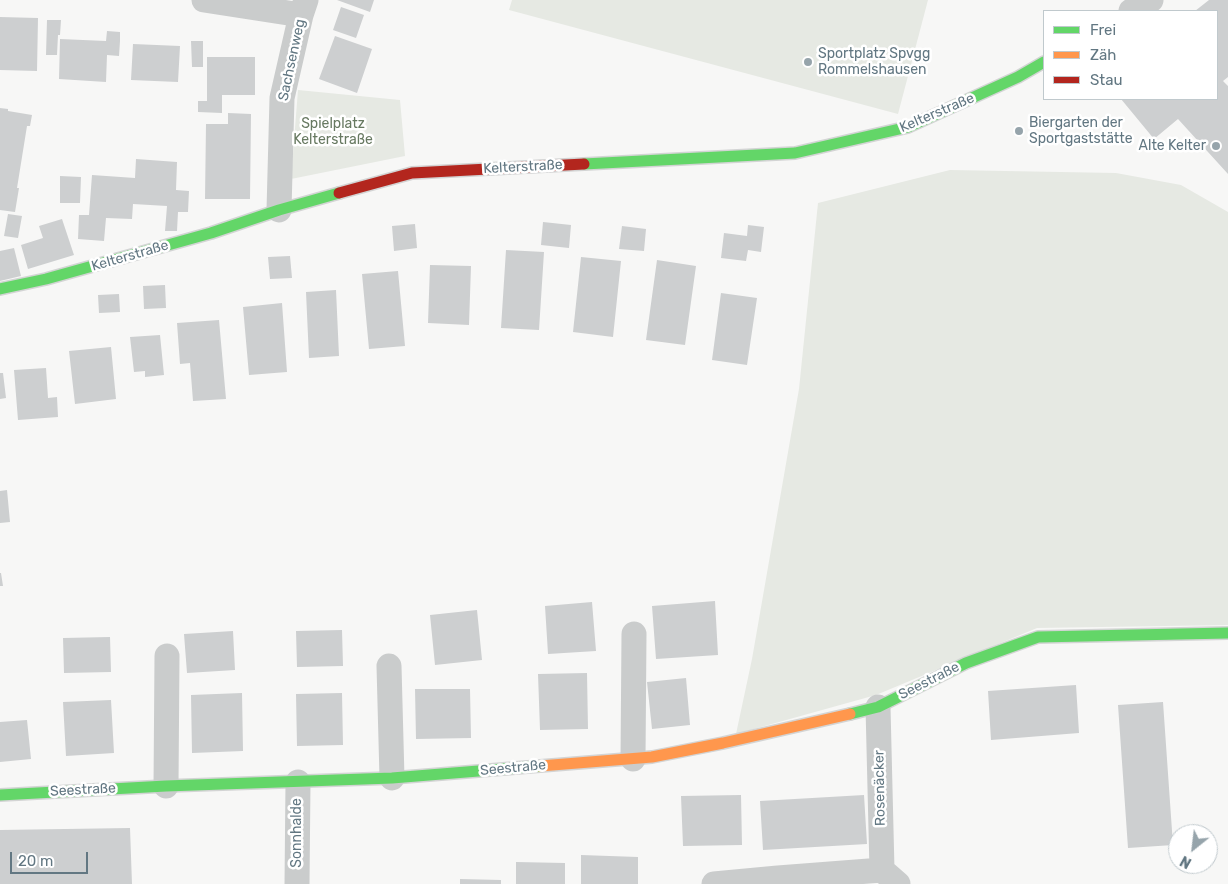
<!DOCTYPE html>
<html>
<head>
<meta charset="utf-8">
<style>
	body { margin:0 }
	#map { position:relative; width:1228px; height:884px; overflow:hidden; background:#f7f7f6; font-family:Rubik,sans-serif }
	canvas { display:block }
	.legend { position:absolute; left:1043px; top:10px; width:175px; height:90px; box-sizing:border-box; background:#fff; border:1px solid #c0c9cd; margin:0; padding:6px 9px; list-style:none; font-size:15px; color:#627782 }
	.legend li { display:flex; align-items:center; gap:10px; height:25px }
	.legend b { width:25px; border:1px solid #c0c9cd }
	.north { position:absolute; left:1168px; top:824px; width:50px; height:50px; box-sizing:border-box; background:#fff; border:1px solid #c0c9cd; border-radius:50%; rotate:209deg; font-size:14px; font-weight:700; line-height:20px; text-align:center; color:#627782 }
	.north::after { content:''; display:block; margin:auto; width:18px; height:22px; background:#96a4ab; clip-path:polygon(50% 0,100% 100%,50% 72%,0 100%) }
	.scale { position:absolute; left:10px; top:852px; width:78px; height:22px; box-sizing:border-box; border:2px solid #627782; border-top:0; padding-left:6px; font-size:15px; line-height:18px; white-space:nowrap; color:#627782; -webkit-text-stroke:4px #fff; paint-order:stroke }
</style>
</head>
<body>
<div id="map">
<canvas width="1228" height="884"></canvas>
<ul class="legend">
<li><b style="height:6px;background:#63d668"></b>Frei</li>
<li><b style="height:6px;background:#ff974d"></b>Zäh</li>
<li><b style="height:6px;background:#b3261e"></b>Stau</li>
</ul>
<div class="north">N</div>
<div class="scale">20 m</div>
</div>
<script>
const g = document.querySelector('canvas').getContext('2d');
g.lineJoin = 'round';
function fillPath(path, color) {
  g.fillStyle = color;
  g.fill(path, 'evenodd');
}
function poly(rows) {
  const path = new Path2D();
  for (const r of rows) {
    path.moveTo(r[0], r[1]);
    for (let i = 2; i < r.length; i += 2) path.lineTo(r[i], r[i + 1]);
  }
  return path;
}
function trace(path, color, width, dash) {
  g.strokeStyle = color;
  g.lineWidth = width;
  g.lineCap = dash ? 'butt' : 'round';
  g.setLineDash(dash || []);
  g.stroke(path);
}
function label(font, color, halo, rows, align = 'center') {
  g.font = font + ' Rubik,sans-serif';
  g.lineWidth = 5;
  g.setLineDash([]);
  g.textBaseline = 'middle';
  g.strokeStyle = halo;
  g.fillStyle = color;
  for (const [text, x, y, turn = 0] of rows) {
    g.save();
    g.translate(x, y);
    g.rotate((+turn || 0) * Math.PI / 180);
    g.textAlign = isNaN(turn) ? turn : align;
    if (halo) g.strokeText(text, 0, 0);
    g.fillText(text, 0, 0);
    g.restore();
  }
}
const green = poly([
	[512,0,928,0,898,114,509,10],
	[298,90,400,100,405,156,291,179],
	[950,170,1116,173,1181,185,1228,212,1228,625,1037,628,876,695,736,734,752,659,799,389,818,203]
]);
const building = poly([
	[337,0,374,0,370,12],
	[1209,0,1228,0,1228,77,1223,81,1228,86,1228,174,1178,119,1154,139,1121,99,1217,99,1217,11,1195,11],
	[341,7,364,15,356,38,333,30],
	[0,17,38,18,37,71,0,70],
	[47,20,61,20,60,35,58,35,57,55,46,55],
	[107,31,120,32,120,41,119,56,107,55,106,82,59,79,60,39,106,41],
	[335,36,372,49,357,93,319,79],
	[191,41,203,41,203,67,192,67],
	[133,44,180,46,178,82,131,80],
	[207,57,255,57,255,95,222,95,222,113,198,112,198,101,207,101],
	[0,108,8,109,8,111,32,115,30,126,27,126,17,188,19,188,15,212,0,210],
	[228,113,251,114,250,199,205,199,206,124,228,124],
	[136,159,177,162,176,190,189,191,188,212,178,212,177,231,165,231,167,206,133,204,132,219,106,218,104,241,78,239,79,215,89,215,92,175,135,178],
	[60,176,81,177,80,203,60,203],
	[8,214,22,216,18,238,4,236],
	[62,219,74,255,28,269,21,245,43,238,39,226],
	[543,222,571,225,569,248,541,245],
	[415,224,417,248,394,251,392,226],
	[748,225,764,227,761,252,748,250,746,261,721,258,724,233,747,236],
	[622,226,646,229,644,251,619,249],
	[14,248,21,276,0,281,0,251],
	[506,250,544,252,539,330,501,328],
	[290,256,292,278,270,279,268,257],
	[581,257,621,261,613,337,573,332],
	[657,260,696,266,685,345,646,340],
	[430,265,471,266,469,325,428,323],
	[398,271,405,346,369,349,362,274],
	[165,285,166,308,144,309,143,286],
	[336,290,339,356,309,358,306,292],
	[721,293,757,298,747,365,712,360],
	[119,294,120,312,99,313,98,295],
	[282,303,287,372,249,375,243,307],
	[219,320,226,399,193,401,190,363,180,364,177,323],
	[160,335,164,375,145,377,145,371,134,372,130,337],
	[111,347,116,399,75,404,69,351],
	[46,368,48,398,57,397,58,417,18,420,14,370],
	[0,373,3,373,6,398,0,399],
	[7,490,10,522,0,523,0,491],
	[0,573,1,573,3,586,0,586],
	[715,601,718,655,656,659,652,606],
	[592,602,596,651,548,654,545,606],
	[477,610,482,660,435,665,430,615],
	[342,630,343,666,297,667,296,631],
	[233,631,235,670,187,673,184,634],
	[110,637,111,672,64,673,63,638],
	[587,673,588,729,540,730,538,674],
	[686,678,690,725,652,729,647,682],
	[1076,685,1079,733,991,740,988,691],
	[415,689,470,689,471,738,416,739],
	[242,693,243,751,192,753,191,695],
	[342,693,343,745,297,746,296,694],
	[111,700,114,753,66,756,63,702],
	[1163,702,1173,845,1128,848,1118,705],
	[27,720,31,759,0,762,0,722],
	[741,795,742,845,683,846,681,796],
	[864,795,867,844,763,850,760,801],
	[130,828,132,884,0,884,0,830],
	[581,855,638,857,638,884,581,884],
	[516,862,565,863,565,884,516,884],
	[460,879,501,880,501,884,460,884]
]);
const street = poly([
	[204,0,301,15],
	[1131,11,1151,0],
	[279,210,282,98,301,15,306,0],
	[389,666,392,778],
	[633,759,634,634],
	[166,786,167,656],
	[882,870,898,884],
	[297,884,298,782],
	[714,884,778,878],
	[778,884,778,878,882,870,878,707]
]);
const fast = poly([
	[584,164,795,153,908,127,1018,77,1044,62],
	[0,289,46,279,211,233,279,210,339,193],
	[850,714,878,707,966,663,1038,637,1228,633],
	[0,795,166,786,392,778,540,766]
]);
const slow = poly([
	[540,766,652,757,723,743,850,714]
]);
const jam = poly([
	[339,193,412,173,584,164]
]);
const markers = [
	[808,62,5,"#96a4ab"],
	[1019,131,5,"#96a4ab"],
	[1216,146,5,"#96a4ab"]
];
const poiNames = [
	["Sportplatz Spvgg",818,54],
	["Rommelshausen",818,70],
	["Biergarten der",1029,123],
	["Sportgaststätte",1029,139],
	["Alte Kelter",1206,146,"right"]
];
const streetNames = [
	["Sachsenweg",292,60,-78],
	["Kelterstraße",937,113,-23],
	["Kelterstraße",523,167,-3],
	["Kelterstraße",130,256,-16],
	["Seestraße",929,681,-27],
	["Seestraße",513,768,-5],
	["Rosenäcker",880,788,-91],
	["Seestraße",83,790,-3],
	["Sonnhalde",297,833,-90]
];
const parkNames = [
	["Spielplatz",333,124],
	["Kelterstraße",333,140]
];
fillPath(green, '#e6e9e3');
fillPath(building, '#cdcfd0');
trace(fast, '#d3d4d4', 14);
trace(slow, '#d3d4d4', 14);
trace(jam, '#d3d4d4', 14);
trace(street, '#cacccc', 25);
trace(fast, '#63d668', 11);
trace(slow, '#ff974d', 11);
trace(jam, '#b3261e', 11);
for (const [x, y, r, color] of markers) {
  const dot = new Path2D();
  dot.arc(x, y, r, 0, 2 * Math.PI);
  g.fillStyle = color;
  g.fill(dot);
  trace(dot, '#fff', 2);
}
label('14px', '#627782', '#fff', poiNames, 'left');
label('14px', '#627782', '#fff', streetNames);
label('14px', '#677961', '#fff', parkNames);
</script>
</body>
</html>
